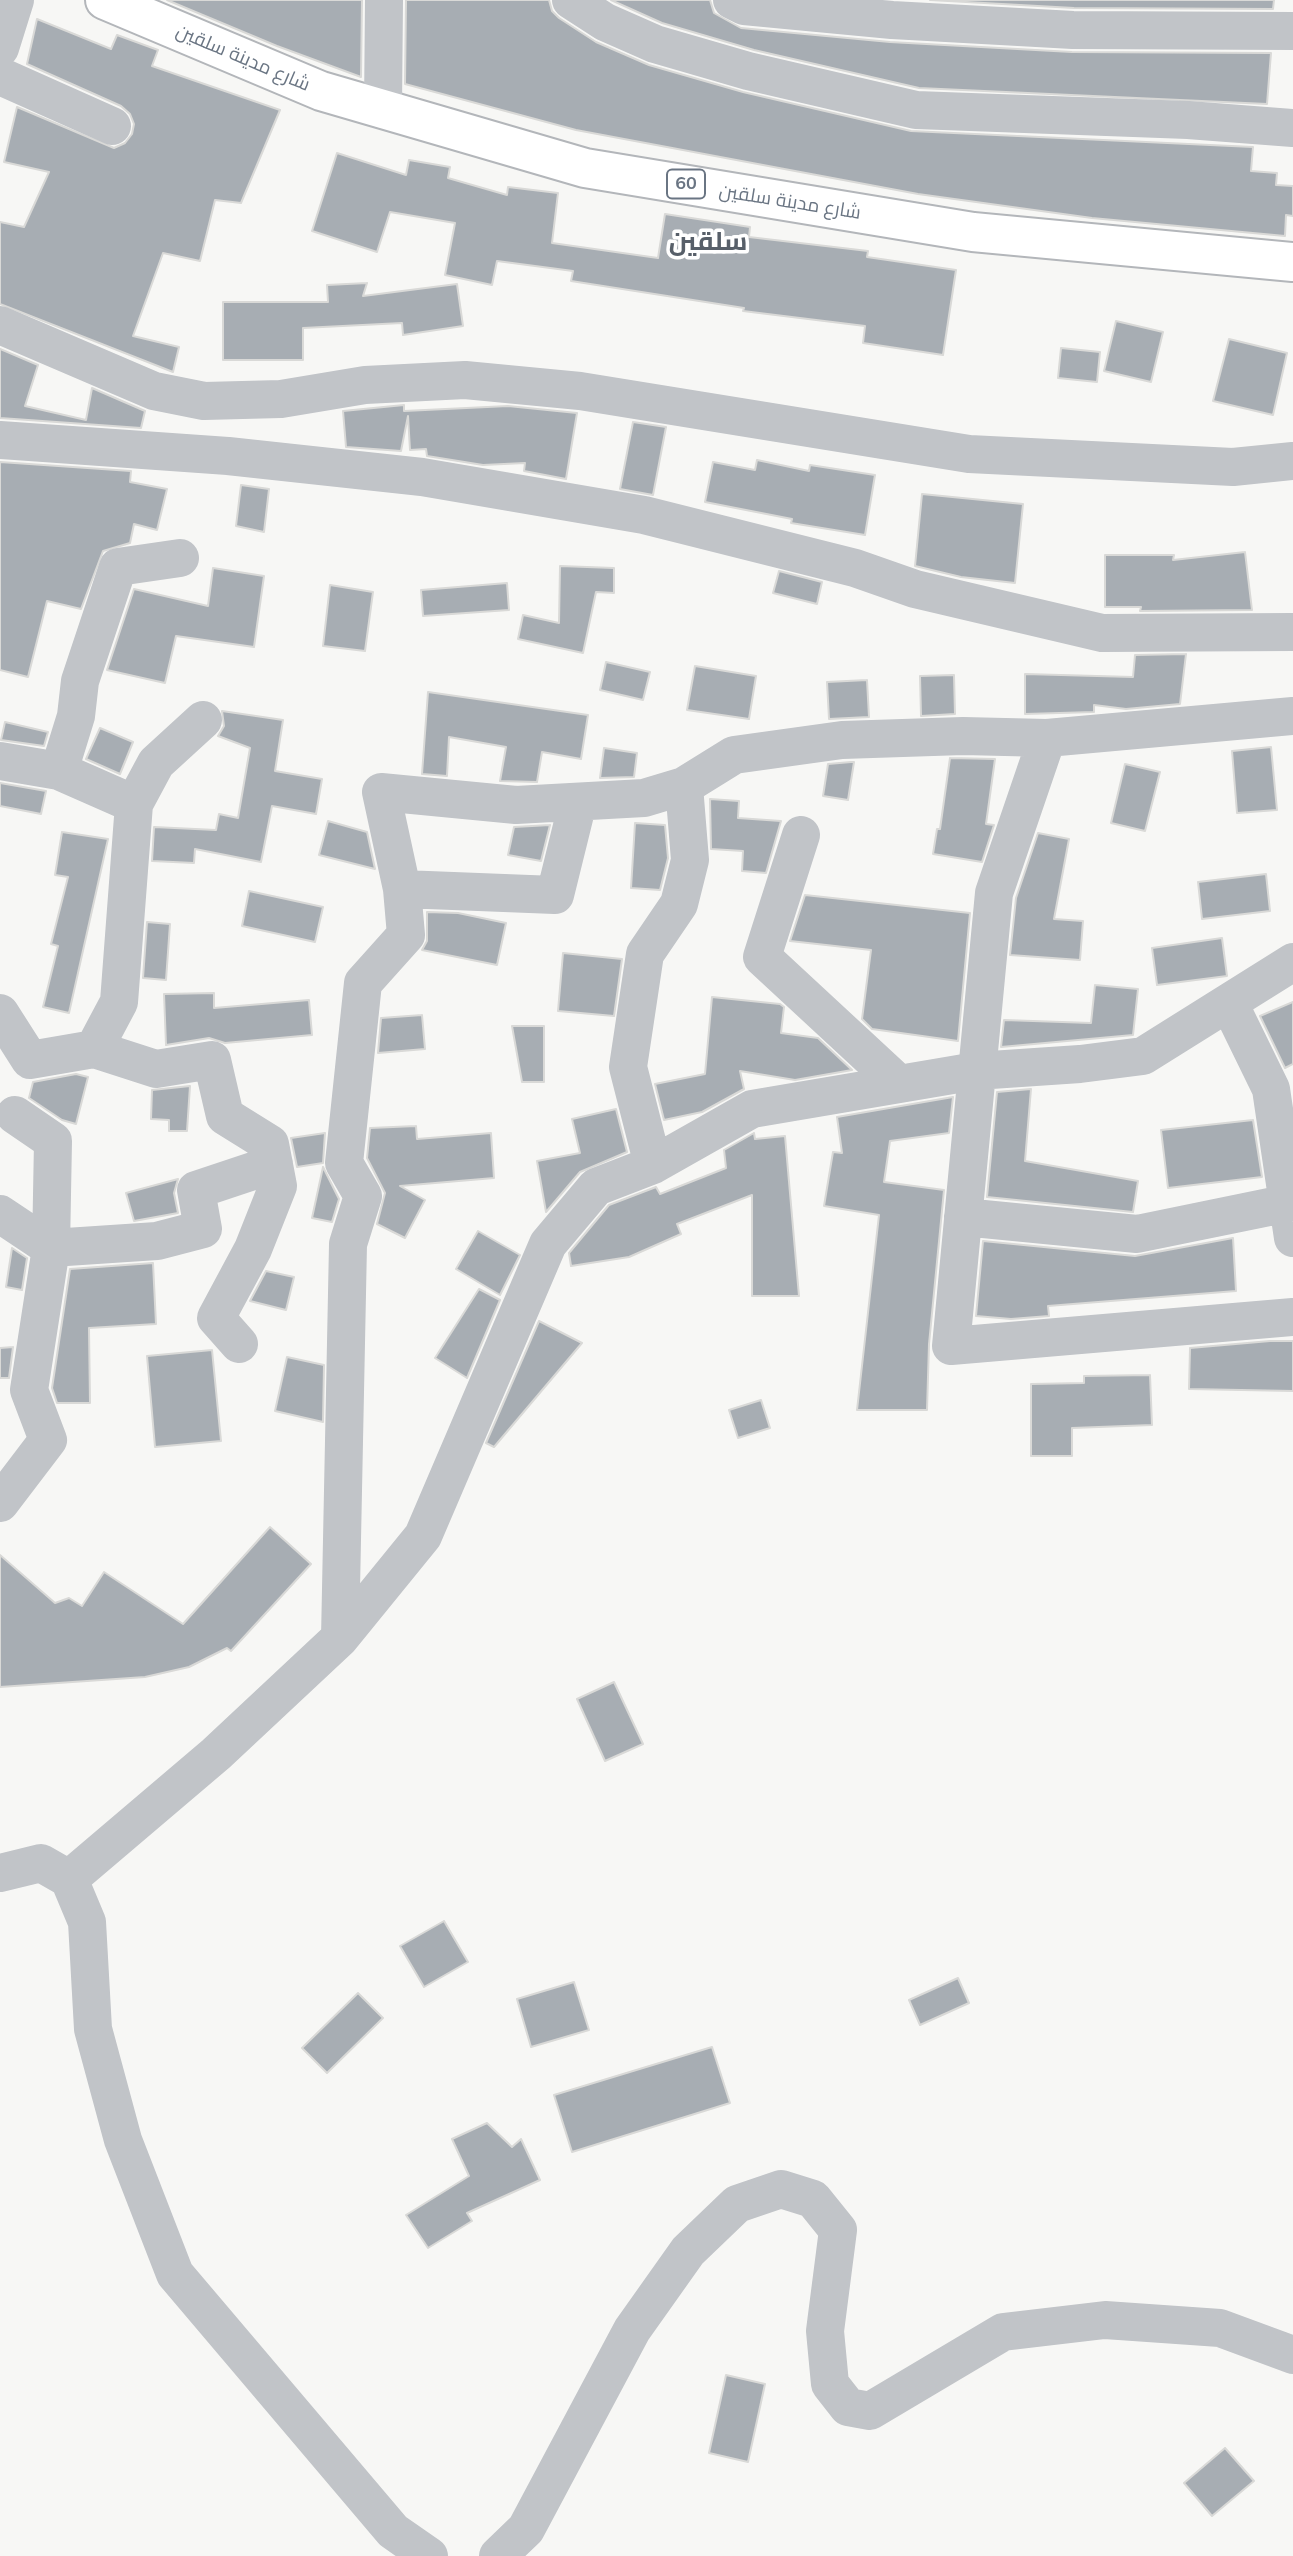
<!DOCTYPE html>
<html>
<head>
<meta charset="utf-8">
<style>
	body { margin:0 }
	canvas { display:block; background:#f7f7f5 }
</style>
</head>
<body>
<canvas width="1293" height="2556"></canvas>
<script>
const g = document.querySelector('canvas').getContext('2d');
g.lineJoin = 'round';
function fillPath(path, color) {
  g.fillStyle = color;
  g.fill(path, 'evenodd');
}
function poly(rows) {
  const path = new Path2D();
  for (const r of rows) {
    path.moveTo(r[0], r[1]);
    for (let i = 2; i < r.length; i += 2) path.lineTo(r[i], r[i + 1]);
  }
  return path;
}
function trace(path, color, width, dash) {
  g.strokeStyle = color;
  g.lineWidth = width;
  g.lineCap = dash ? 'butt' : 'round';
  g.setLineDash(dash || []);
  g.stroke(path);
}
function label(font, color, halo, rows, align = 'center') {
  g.font = font + ' Mulish,Cairo,sans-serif';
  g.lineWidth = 7;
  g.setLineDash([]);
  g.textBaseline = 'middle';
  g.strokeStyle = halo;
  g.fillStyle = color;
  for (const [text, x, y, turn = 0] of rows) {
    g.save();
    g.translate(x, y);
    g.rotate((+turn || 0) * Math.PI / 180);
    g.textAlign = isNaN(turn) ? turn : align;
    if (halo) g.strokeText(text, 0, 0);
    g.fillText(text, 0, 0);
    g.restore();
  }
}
const building = poly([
	[167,0,362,0,361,77,277,46,167,0],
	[406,0,549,0,552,11,559,18,596,42,649,65,743,92,911,131,1253,147,1251,171,1277,173,1276,185,1293,186,1293,216,1286,215,1285,236,1092,218,918,194,576,130,405,84,406,0],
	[611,0,710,0,714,13,741,28,890,42,1072,52,1271,53,1267,104,919,88,754,50,662,23,611,0],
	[930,0,1274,0,1273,9,1074,8,930,0],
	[37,19,111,49,117,35,158,50,152,66,280,110,241,203,215,200,200,261,163,253,133,336,179,347,173,372,0,304,0,222,24,227,49,172,4,162,17,107,114,148,125,143,132,134,134,124,130,114,121,106,27,64,37,19],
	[337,153,406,175,409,160,450,167,448,178,507,195,508,187,558,193,552,243,658,258,665,214,750,227,749,237,868,251,867,257,956,270,943,355,863,343,865,326,743,311,744,308,571,281,573,271,497,261,492,285,445,275,455,223,390,212,377,252,312,231,337,153],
	[367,283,363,296,457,284,463,326,403,335,402,323,303,328,303,360,223,360,223,302,328,302,327,285,367,283],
	[1116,321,1163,332,1151,382,1104,371,1116,321],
	[1229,339,1287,353,1273,415,1213,401,1229,339],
	[1061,348,1100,352,1097,382,1058,378,1061,348],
	[0,349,38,365,25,406,86,420,92,388,145,411,141,428,0,418,0,349],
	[404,405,404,411,508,406,577,413,566,479,524,471,525,463,483,465,427,456,426,449,410,450,408,416,401,451,346,447,343,411,404,405],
	[633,422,666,427,653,495,620,489,633,422],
	[757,460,809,471,810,465,875,475,865,535,791,523,792,519,705,502,713,462,755,470,757,460],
	[0,462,131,471,130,482,167,489,157,530,134,524,130,543,103,551,81,609,47,601,28,677,0,670,0,462],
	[241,485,269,489,264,532,236,526,241,485],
	[922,494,1023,504,1015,583,961,577,915,566,922,494],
	[1245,552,1252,610,1140,611,1141,607,1105,607,1105,555,1174,555,1173,560,1245,552],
	[560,566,614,568,614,593,596,592,583,653,518,639,523,615,559,623,560,566],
	[213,568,264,576,254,647,176,636,165,683,107,670,134,589,208,606,213,568],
	[779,571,822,582,817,604,773,593,779,571],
	[507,583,509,610,423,616,421,590,507,583],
	[330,585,373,592,365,651,323,646,330,585],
	[1186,654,1180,704,1126,709,1094,705,1094,712,1025,714,1025,674,1133,677,1135,655,1186,654],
	[606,662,650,672,643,700,600,690,606,662],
	[695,666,756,676,749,719,687,710,695,666],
	[954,675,955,714,921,716,920,676,954,675],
	[867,680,869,717,829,719,827,682,867,680],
	[428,692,588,715,581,759,542,752,537,782,500,781,506,747,449,737,447,776,422,774,428,692],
	[222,711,283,720,275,771,322,779,316,814,272,806,261,862,195,849,194,863,152,861,154,827,216,830,219,814,238,818,250,748,218,736,224,726,222,711],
	[5,722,48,732,44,746,1,740,5,722],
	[100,728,133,742,120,774,86,759,100,728],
	[1271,747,1277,810,1237,813,1232,751,1271,747],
	[604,748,637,753,634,777,600,778,604,748],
	[950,758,995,759,986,824,994,825,982,862,933,854,937,829,940,829,950,758],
	[851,762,854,762,848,800,823,796,828,764,851,762],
	[1125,764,1160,772,1145,831,1111,823,1125,764],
	[0,783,46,791,41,814,0,806,0,783],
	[710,799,739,801,738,818,781,821,766,873,742,871,743,851,711,849,710,799],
	[328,821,367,832,375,869,319,855,328,821],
	[635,823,665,825,668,858,660,890,631,888,635,823],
	[550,825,541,861,508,855,514,827,550,825],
	[62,832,108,839,69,1013,43,1007,58,946,51,944,68,877,55,875,62,832],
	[1038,833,1069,839,1054,919,1083,921,1080,960,1010,955,1016,898,1038,833],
	[1266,874,1270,911,1202,919,1198,882,1266,874],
	[249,891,323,907,315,942,242,926,249,891],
	[805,895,970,913,958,1041,872,1029,862,1019,871,950,790,941,805,895],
	[427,912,458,913,506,923,497,965,422,950,427,941,427,912],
	[147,922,170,924,166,980,143,978,147,922],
	[1222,938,1227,976,1157,985,1152,948,1222,938],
	[563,953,622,959,614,1016,558,1011,563,953],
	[1095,985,1138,989,1133,1035,1001,1047,1004,1020,1091,1023,1095,985],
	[214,993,214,1008,309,1000,312,1035,225,1043,209,1038,166,1045,164,994,214,993],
	[712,997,780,1004,784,1007,781,1033,818,1038,852,1070,795,1080,740,1071,744,1089,702,1112,664,1120,655,1084,705,1074,712,997],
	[1293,1002,1293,1064,1285,1068,1260,1016,1293,1002],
	[422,1015,425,1049,378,1053,381,1018,422,1015],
	[512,1026,544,1026,544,1082,522,1082,512,1026],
	[76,1074,88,1077,76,1124,62,1120,29,1098,33,1082,76,1074],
	[190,1086,187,1131,169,1131,169,1120,151,1119,152,1090,190,1086],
	[1031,1089,1025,1161,1138,1181,1133,1212,987,1197,997,1092,1031,1089],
	[953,1097,949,1133,890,1141,884,1182,944,1190,929,1344,927,1410,857,1410,879,1215,824,1206,833,1152,842,1153,837,1117,953,1097],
	[616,1109,627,1152,580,1172,546,1212,537,1161,580,1153,572,1119,616,1109],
	[1253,1120,1262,1177,1168,1188,1161,1130,1253,1120],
	[416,1126,417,1139,491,1133,494,1178,400,1186,425,1200,405,1238,377,1224,385,1193,367,1158,370,1128,416,1126],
	[325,1133,323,1163,297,1167,291,1138,325,1133],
	[754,1133,755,1139,785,1136,799,1296,752,1296,752,1195,677,1224,681,1234,629,1257,571,1266,569,1253,609,1205,656,1187,660,1194,726,1168,724,1150,754,1133],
	[323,1167,339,1199,332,1222,312,1218,323,1167],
	[178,1179,174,1193,178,1213,134,1221,126,1193,178,1179],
	[478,1231,520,1255,500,1295,456,1269,478,1231],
	[1233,1238,1236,1291,1048,1306,1049,1316,1011,1319,976,1316,983,1241,1135,1256,1233,1238],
	[12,1248,27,1258,22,1290,6,1287,12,1248],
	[153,1263,156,1324,89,1328,90,1403,57,1403,52,1388,70,1269,153,1263],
	[266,1271,294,1277,286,1310,250,1301,266,1271],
	[479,1289,500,1300,467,1378,435,1358,479,1289],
	[539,1321,582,1343,494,1447,486,1443,539,1321],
	[1270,1341,1293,1341,1293,1391,1189,1389,1190,1348,1270,1341],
	[13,1347,9,1378,0,1378,0,1348,13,1347],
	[212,1350,221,1441,155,1447,147,1356,212,1350],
	[287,1357,324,1365,323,1422,275,1411,287,1357],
	[1150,1375,1152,1425,1072,1428,1072,1456,1031,1456,1031,1384,1084,1383,1084,1376,1150,1375],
	[761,1400,770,1428,738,1438,729,1410,761,1400],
	[270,1527,311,1564,231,1651,227,1648,189,1667,145,1677,0,1687,0,1555,55,1603,69,1598,82,1606,104,1572,183,1624,270,1527],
	[614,1682,643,1744,605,1761,577,1699,614,1682],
	[444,1921,468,1962,424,1987,400,1946,444,1921],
	[958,1978,969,2003,920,2025,909,2000,958,1978],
	[574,1982,589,2030,531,2047,517,1999,574,1982],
	[358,1993,383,2018,327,2073,302,2048,358,1993],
	[712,2047,730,2103,572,2152,554,2095,712,2047],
	[487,2123,512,2147,521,2139,540,2180,467,2213,472,2221,428,2248,406,2215,469,2176,452,2139,487,2123],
	[726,2375,765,2384,748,2462,709,2453,726,2375],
	[1225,2448,1254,2481,1212,2516,1184,2483,1225,2448]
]);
const minor = poly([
	[571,0,605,22,655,44,748,71,916,110,1188,120,1293,128],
	[732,0,744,6,892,20,1073,30,1293,31],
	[0,48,15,0],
	[0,76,112,126],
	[383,109,384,0],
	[0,325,154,391,204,401,281,399,365,385,465,380,580,391,969,454,1233,467,1293,461],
	[0,440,228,456,422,477,644,515,855,568,915,589,1102,633,1293,632],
	[1047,738,994,893,951,1346,1293,1317],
	[0,761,59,771,134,804],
	[59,771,76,716,80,681,118,567,180,558],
	[801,835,762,957,898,1083],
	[402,889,555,895,578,802],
	[1229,1003,1271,1089,1293,1238],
	[0,1013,30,1060,94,1049,156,1069,212,1060,225,1116,270,1144,278,1186,253,1249,216,1318,239,1344],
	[94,1049,119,1002,134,804,156,763,203,720],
	[653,1165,628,1067,645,954,679,904,690,860,684,786],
	[0,1214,51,1248,157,1241,203,1229,196,1190,274,1164],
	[963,1217,1137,1234,1293,1202],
	[0,1503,48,1440,29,1390,51,1248,53,1141,15,1115],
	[340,1638,348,1244,363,1196,344,1163,363,983,406,935,402,889,381,792,516,805,644,798,684,786,734,755,842,740,963,736,1047,738,1293,716],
	[0,1873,41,1863,69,1879,87,1922,93,2029,123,2140,175,2274,393,2531,429,2556],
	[69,1879,216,1754,340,1638,423,1536,548,1244,596,1187,653,1165,752,1109,976,1071,1080,1064,1143,1056,1293,962],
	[498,2556,526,2529,632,2330,688,2251,737,2204,781,2189,813,2199,838,2230,825,2331,830,2384,848,2407,870,2411,1003,2332,1105,2320,1220,2328,1293,2355]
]);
const major = poly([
	[105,0,321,91,585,168,973,232,1293,262]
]);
const shields = [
	[686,184,38]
];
const shieldNames = [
	["60",686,184]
];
const streetNames = [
	["شارع مدينة سلقين",243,58,23],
	["شارع مدينة سلقين",790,202,9]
];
const districtNames = [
	["سلقين",708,242]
];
fillPath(building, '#a7adb3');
trace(building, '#d9d9d7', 2);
trace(major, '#b3b6ba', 42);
trace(minor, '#c1c4c8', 38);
trace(major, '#fff', 38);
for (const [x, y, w] of shields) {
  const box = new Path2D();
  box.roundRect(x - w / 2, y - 14.5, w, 29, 5);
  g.fillStyle = '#fff';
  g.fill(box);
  trace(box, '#6a7583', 2);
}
label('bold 18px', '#6a7583', null, shieldNames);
label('19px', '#6a7583', '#fff', streetNames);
label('bold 26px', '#575f69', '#fff', districtNames);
</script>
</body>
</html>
